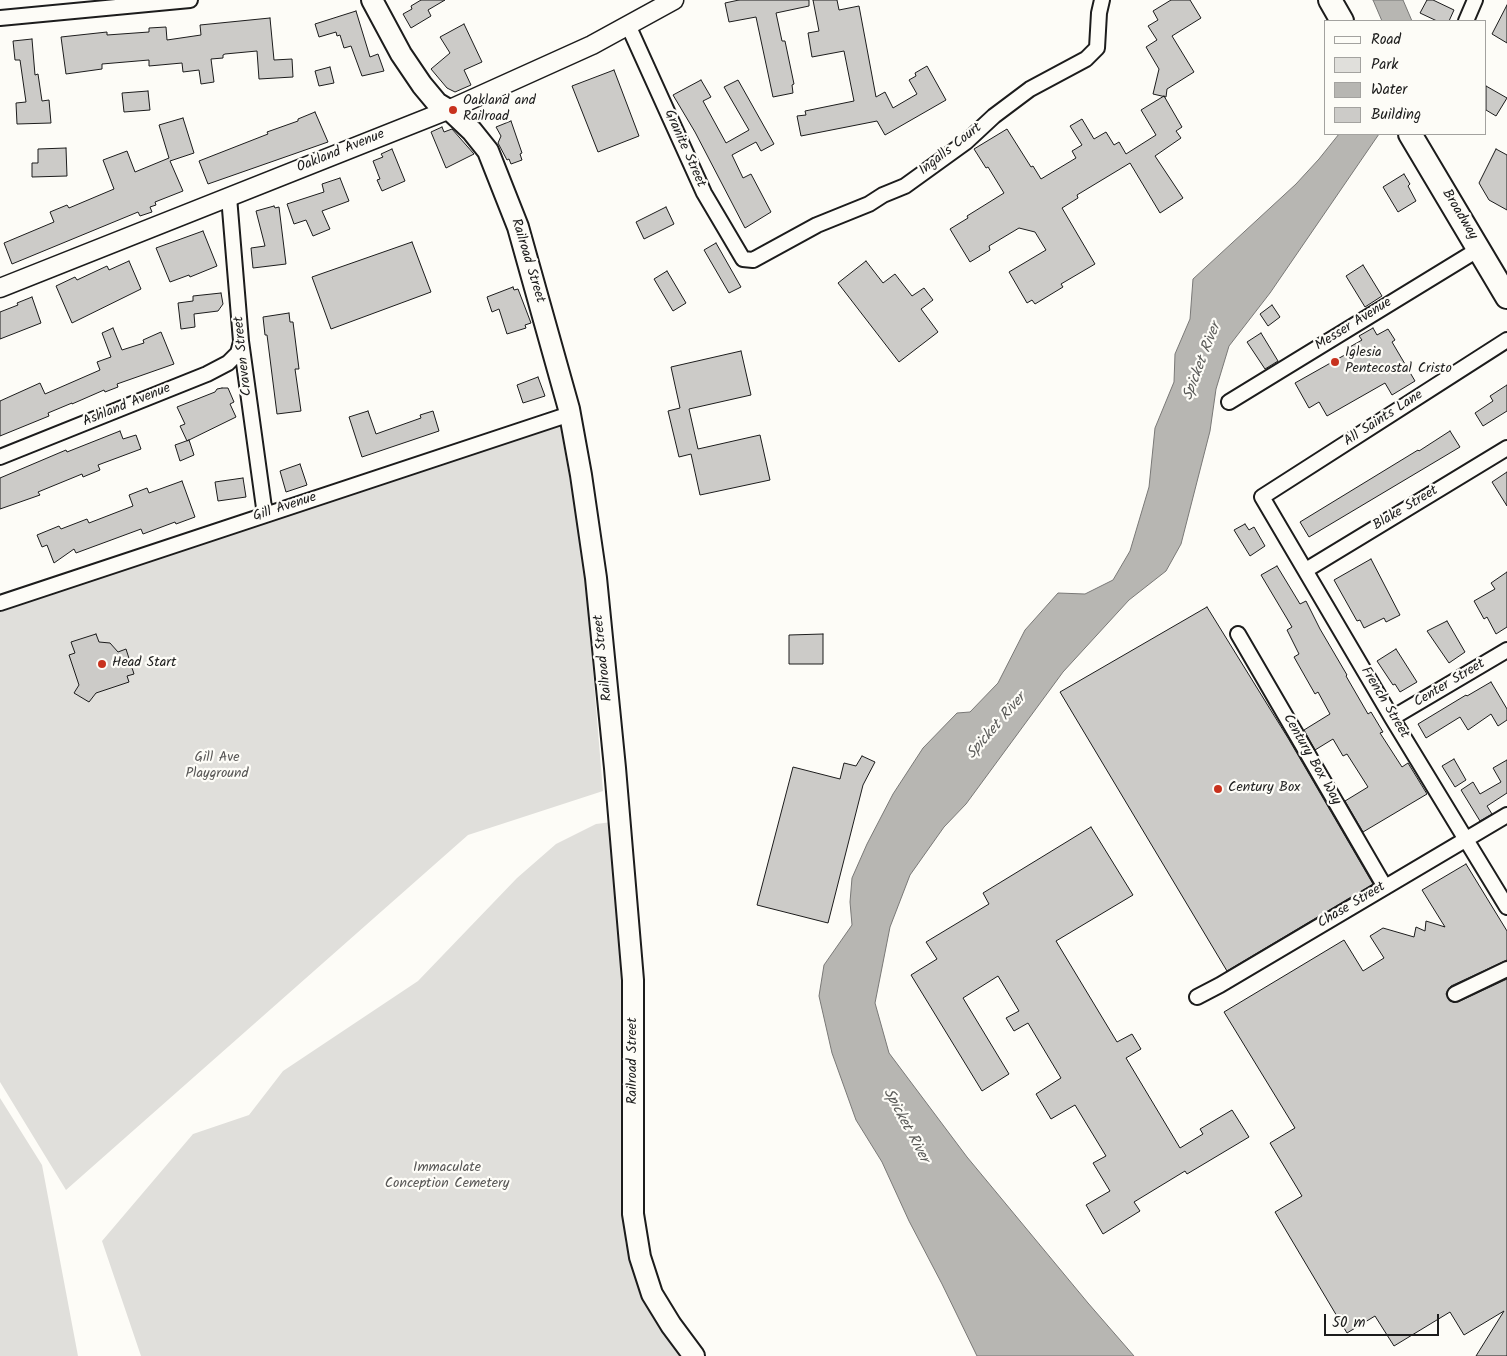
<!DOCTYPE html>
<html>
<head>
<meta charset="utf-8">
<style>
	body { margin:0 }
	#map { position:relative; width:1507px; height:1356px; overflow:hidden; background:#fdfcf7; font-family:Kalam,sans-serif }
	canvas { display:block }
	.legend { position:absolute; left:1324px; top:20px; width:162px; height:115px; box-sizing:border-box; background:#fdfcf7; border:1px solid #a3a29f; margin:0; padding:6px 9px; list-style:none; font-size:15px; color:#1c1c1c }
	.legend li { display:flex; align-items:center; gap:10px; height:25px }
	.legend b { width:25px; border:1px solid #a3a29f }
	.scale { position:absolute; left:1324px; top:1314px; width:115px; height:22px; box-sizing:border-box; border:2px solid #1c1c1c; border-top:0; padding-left:6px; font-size:15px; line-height:18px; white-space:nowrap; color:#1c1c1c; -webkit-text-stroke:4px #fdfcf7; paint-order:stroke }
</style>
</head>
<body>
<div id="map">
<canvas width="1507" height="1356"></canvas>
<ul class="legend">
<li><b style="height:6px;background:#fdfcf7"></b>Road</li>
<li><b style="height:14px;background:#e0dfdb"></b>Park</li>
<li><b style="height:14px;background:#b7b6b2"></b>Water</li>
<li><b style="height:14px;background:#cccbc8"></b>Building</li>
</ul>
<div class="scale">50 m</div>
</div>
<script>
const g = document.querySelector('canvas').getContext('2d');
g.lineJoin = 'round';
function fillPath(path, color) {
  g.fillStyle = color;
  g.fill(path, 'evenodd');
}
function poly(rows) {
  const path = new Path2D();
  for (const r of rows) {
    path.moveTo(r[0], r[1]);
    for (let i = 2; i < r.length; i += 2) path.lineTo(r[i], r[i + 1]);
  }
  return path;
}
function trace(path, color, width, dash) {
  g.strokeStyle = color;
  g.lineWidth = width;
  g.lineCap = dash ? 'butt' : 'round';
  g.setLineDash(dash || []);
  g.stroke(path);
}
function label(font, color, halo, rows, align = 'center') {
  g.font = font + ' Kalam,sans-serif';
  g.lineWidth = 4.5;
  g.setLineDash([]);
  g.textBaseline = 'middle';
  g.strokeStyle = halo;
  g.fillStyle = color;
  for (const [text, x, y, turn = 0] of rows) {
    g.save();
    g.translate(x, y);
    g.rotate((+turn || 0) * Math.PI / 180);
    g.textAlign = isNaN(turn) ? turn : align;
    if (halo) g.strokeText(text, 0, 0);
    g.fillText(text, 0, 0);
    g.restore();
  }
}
const green = poly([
	[560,424,584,563,603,791,468,835,66,1190,0,1082,0,612],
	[612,822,626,990,625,1242,640,1294,682,1356,141,1356,102,1241,193,1134,249,1115,283,1071,418,981,517,878,556,844,596,824],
	[0,1098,42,1165,78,1356,0,1356]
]);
const water = poly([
	[1373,0,1403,0,1412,21,1382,21,1373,0],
	[1339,134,1379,134,1270,293,1229,346,1216,389,1210,431,1181,544,1166,571,1129,600,1063,672,966,804,944,827,910,875,890,927,875,1003,889,1053,967,1157,1088,1303,1134,1356,977,1356,942,1284,909,1221,882,1162,856,1120,832,1053,819,996,824,965,852,925,850,902,852,878,867,844,893,794,923,748,957,713,970,712,998,683,1025,630,1058,593,1085,594,1113,580,1130,551,1149,487,1155,428,1174,382,1175,354,1190,319,1193,279,1296,184,1319,159,1339,134]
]);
const building = poly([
	[421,0,445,0,428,10,431,16,411,28,403,14,412,9,411,6,421,0],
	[739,0,809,0,809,6,776,13,782,41,785,41,794,84,792,85,793,93,773,97,756,17,729,22,725,3,739,0],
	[813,0,837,0,839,10,859,6,876,97,885,92,893,108,917,94,909,80,916,76,915,73,927,66,946,100,885,135,877,121,801,136,797,116,806,115,805,111,854,101,844,51,812,57,808,33,819,31,813,0],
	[1171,0,1190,0,1201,18,1172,36,1194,72,1167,89,1166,97,1153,94,1159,69,1146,47,1157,40,1148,26,1158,20,1153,11,1171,0],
	[1427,0,1433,0,1454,10,1449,21,1437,21,1420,13,1427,0],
	[1507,5,1507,43,1492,34,1507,5],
	[356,11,370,57,378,54,384,71,362,76,351,46,344,48,340,35,337,36,336,32,319,37,315,24,356,11],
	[270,18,274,60,292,59,293,77,259,79,257,51,225,54,223,55,223,58,211,59,214,82,201,84,199,70,183,72,182,63,149,66,149,60,102,64,102,69,66,74,61,37,107,32,107,35,149,32,149,28,166,27,167,40,201,35,200,25,270,18],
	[464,24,482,62,464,70,471,85,455,92,447,88,431,69,450,53,440,37,464,24],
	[32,39,35,75,38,74,42,101,49,100,51,123,17,124,16,103,26,102,20,60,15,60,13,41,32,39],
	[330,67,334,83,319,86,315,71,330,67],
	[614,70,639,136,598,152,572,86,614,70],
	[701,80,711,97,703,101,726,143,749,130,724,87,738,80,774,144,761,151,756,142,732,155,743,178,751,174,771,212,745,228,695,132,673,95,701,80],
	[1486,86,1507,98,1496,116,1486,110,1486,86],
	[148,91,150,110,124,112,122,93,148,91],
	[1164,96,1182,127,1176,131,1181,138,1155,156,1183,198,1160,213,1130,163,1077,195,1078,198,1062,208,1095,264,1061,284,1063,287,1035,304,1032,300,1027,303,1009,272,1046,250,1035,232,1019,228,989,246,990,250,970,262,950,229,968,218,967,216,1004,193,988,167,986,168,974,149,1007,129,1031,167,1033,166,1041,179,1076,158,1072,151,1082,145,1070,126,1082,119,1094,139,1106,132,1114,145,1119,142,1126,154,1156,135,1141,110,1164,96],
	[315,112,328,142,208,184,199,161,268,134,267,132,298,121,298,119,315,112],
	[183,118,194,153,170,161,183,191,155,202,156,205,150,207,152,212,140,216,138,212,12,264,4,243,54,222,50,212,67,205,69,208,114,189,103,160,127,151,135,172,169,158,159,125,183,118],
	[511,121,522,153,520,154,522,160,511,164,509,159,507,160,498,143,501,136,496,127,511,121],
	[442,127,444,132,452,129,474,154,446,168,431,132,442,127],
	[66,148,67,176,32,177,32,163,38,163,38,149,66,148],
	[392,149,405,181,382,191,377,180,380,179,373,161,383,157,381,154,392,149],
	[1496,149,1507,155,1507,210,1489,200,1479,183,1496,149],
	[1404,174,1410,184,1408,186,1416,201,1398,212,1383,187,1404,174],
	[340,178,349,201,322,211,330,229,313,236,306,220,294,224,287,204,324,192,322,184,340,178],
	[274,206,275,208,279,207,286,264,253,268,251,248,265,246,256,211,274,206],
	[666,207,674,224,644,239,636,222,666,207],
	[203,231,217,266,190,277,189,275,170,282,156,248,203,231],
	[412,242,431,292,331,329,312,277,412,242],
	[716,243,741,287,729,293,704,250,716,243],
	[129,261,141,289,72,323,56,286,75,277,77,280,107,266,109,270,129,261],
	[866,261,883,283,895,274,912,296,924,288,933,300,921,309,938,332,899,362,838,283,866,261],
	[1363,265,1382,296,1365,307,1346,276,1363,265],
	[667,271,686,303,673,311,654,279,667,271],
	[513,287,514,290,518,289,531,323,525,325,526,328,507,334,499,309,492,312,487,297,513,287],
	[221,293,223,304,218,311,194,314,195,327,181,329,178,303,193,301,193,296,221,293],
	[32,297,41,323,0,339,0,312,18,305,17,303,32,297],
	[1272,305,1280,317,1268,326,1260,314,1272,305],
	[289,313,290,322,293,322,299,369,295,369,301,411,277,414,267,335,265,335,263,317,289,313],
	[113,328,122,350,144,343,143,340,161,332,174,364,117,384,118,387,105,392,104,390,72,404,72,403,48,413,49,416,0,436,0,401,40,383,45,394,100,370,97,362,111,357,102,333,113,328],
	[1373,328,1377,335,1388,329,1395,340,1392,342,1415,381,1392,395,1385,383,1327,416,1319,402,1309,408,1295,383,1350,352,1348,348,1362,340,1359,336,1373,328],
	[1261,333,1278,361,1265,369,1247,342,1261,333],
	[741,351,751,395,689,409,698,449,760,435,770,480,700,495,691,454,679,457,668,411,680,408,671,367,741,351],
	[538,377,545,396,523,403,517,385,538,377],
	[1507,385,1507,411,1483,426,1475,413,1493,401,1490,396,1507,385],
	[222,388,228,388,234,402,230,404,236,417,187,441,180,426,185,424,177,407,215,392,217,389,222,388],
	[368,411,376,434,421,418,420,415,433,411,439,431,362,457,349,417,368,411],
	[120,431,123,439,136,435,141,449,98,465,100,470,83,477,82,474,38,492,40,495,0,509,0,478,66,450,67,452,120,431],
	[1450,431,1460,447,1309,537,1300,522,1418,450,1419,451,1450,431],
	[189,440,194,455,180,461,175,445,189,440],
	[300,464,307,485,286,492,280,471,300,464],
	[1507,472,1507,506,1492,482,1507,472],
	[243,478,246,497,218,501,215,482,243,478],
	[182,481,195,517,176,524,175,522,143,534,141,529,76,553,74,549,54,563,47,545,42,547,37,535,59,526,61,529,87,519,89,523,133,506,129,495,147,488,149,493,182,481],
	[1245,524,1249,530,1254,527,1265,546,1250,556,1234,530,1245,524],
	[1371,559,1400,615,1386,622,1384,618,1364,628,1360,620,1357,621,1334,580,1371,559],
	[1277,566,1300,604,1306,601,1320,629,1347,675,1346,676,1368,714,1371,712,1383,732,1380,733,1402,767,1408,763,1427,794,1363,832,1345,801,1368,787,1347,754,1343,756,1333,739,1315,750,1304,730,1330,714,1318,692,1315,694,1294,657,1299,654,1287,630,1292,627,1261,575,1277,566],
	[1507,572,1507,627,1496,634,1487,617,1484,619,1474,601,1495,589,1491,583,1507,572],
	[1207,607,1288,738,1373,884,1227,971,1060,692,1207,607],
	[1447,621,1465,652,1449,663,1427,631,1447,621],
	[96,634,99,642,110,643,118,652,126,649,134,674,127,676,129,682,96,693,89,702,74,693,79,685,69,655,75,653,71,642,96,634],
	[823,634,823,664,789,664,789,635,823,634],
	[1396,649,1417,682,1400,692,1395,684,1393,685,1377,661,1396,649],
	[1491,682,1507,709,1507,720,1498,726,1491,714,1468,730,1460,717,1426,738,1418,724,1466,695,1467,696,1491,682],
	[862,756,875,762,863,785,828,923,757,905,793,767,840,779,844,763,856,766,862,756],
	[1454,759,1466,780,1455,787,1442,766,1454,759],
	[1507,760,1507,793,1487,806,1492,814,1480,821,1461,790,1473,782,1480,794,1501,782,1493,768,1507,760],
	[1091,827,1133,895,1056,941,1117,1042,1132,1034,1141,1049,1126,1058,1180,1148,1203,1134,1200,1129,1232,1110,1249,1137,1187,1174,1185,1171,1134,1202,1140,1211,1103,1234,1086,1205,1110,1191,1093,1163,1106,1156,1075,1105,1051,1119,1036,1094,1061,1078,1028,1023,1014,1031,1006,1018,1019,1011,998,976,963,998,1009,1074,982,1091,911,975,937,959,926,942,989,904,983,893,1091,827],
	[1466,864,1507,931,1507,960,1451,986,1448,990,1446,994,1450,1001,1458,1002,1507,979,1507,1356,1476,1356,1504,1311,1464,1335,1450,1312,1394,1346,1375,1316,1347,1333,1275,1212,1302,1196,1270,1143,1295,1128,1224,1012,1344,940,1363,971,1384,958,1370,936,1383,928,1414,937,1416,927,1425,931,1426,921,1445,927,1422,890,1466,864]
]);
const minor = poly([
	[0,18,190,0],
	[1466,21,1475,0],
	[628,25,704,193,743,259,753,260,817,225,869,204,883,195,905,186,966,142,994,116,1030,89,1086,59,1097,48,1099,13,1102,0],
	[229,197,241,341,265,515],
	[1507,340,1262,497,1392,718,1507,907],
	[1229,402,1479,249],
	[0,457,207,374,228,363,238,353,241,342],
	[1306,570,1507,448],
	[0,603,570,414],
	[1238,634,1385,887],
	[1392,718,1507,650],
	[1455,994,1507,969],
	[1197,997,1220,985,1507,815]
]);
const tertiary = poly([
	[0,288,448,110,592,45,674,0]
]);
const secondary = poly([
	[372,0,401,54,422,85,437,103,452,112,472,131,488,151,518,227,569,409,581,475,596,578,615,768,633,980,633,1214,640,1257,652,1294,671,1325,694,1356]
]);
const primary = poly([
	[1330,0,1342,21],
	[1410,134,1507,297]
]);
const markers = [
	[453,110,5,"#c8321e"],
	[1335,362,5,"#c8321e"],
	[102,664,5,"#c8321e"],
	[1218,789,5,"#c8321e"]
];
const poiNames = [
	["Oakland and",463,102],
	["Railroad",463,118],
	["Iglesia",1345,354],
	["Pentecostal Cristo",1345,370],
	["Head Start",112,664],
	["Century Box",1228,789]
];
const streetNames = [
	["Granite Street",684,149,66],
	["Ingalls Court",951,150,-38],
	["Oakland Avenue",341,152,-22],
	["Broadway",1459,215,59],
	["Railroad Street",527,261,73],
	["Messer Avenue",1354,325,-32],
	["Craven Street",244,356,-96],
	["Ashland Avenue",127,406,-22],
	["All Saints Lane",1384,419,-33],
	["Gill Avenue",285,508,-18],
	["Blake Street",1406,509,-31],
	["Railroad Street",604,658,-96],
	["Center Street",1450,684,-31],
	["French Street",1384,703,59],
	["Century Box Way",1311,760,60],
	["Chase Street",1352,906,-31],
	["Railroad Street",634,1061,-90]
];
const parkNames = [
	["Gill Ave",217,759],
	["Playground",217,775],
	["Immaculate",447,1169],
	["Conception Cemetery",447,1185]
];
const waterNames = [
	["Spicket River",1203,362,-69],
	["Spicket River",997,727,-49],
	["Spicket River",905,1126,62]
];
fillPath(green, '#e0dfdb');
fillPath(water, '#b7b6b2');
trace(water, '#797876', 1);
fillPath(building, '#cccbc8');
trace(building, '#1c1c1c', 1);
trace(minor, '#1c1c1c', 18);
trace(tertiary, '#1c1c1c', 21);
trace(secondary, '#1c1c1c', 24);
trace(primary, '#1c1c1c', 26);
trace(minor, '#fdfcf7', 14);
trace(tertiary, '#fdfcf7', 18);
trace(secondary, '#fdfcf7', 20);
trace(primary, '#fdfcf7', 22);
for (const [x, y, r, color] of markers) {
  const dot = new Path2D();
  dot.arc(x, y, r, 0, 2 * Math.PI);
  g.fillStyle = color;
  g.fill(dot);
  trace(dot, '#fdfcf7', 2);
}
label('14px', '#1c1c1c', '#fdfcf7', poiNames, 'left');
label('14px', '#1c1c1c', '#fdfcf7', streetNames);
label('14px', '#575655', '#fdfcf7', parkNames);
label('italic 15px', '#5a5a58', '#fdfcf7', waterNames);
</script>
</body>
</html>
